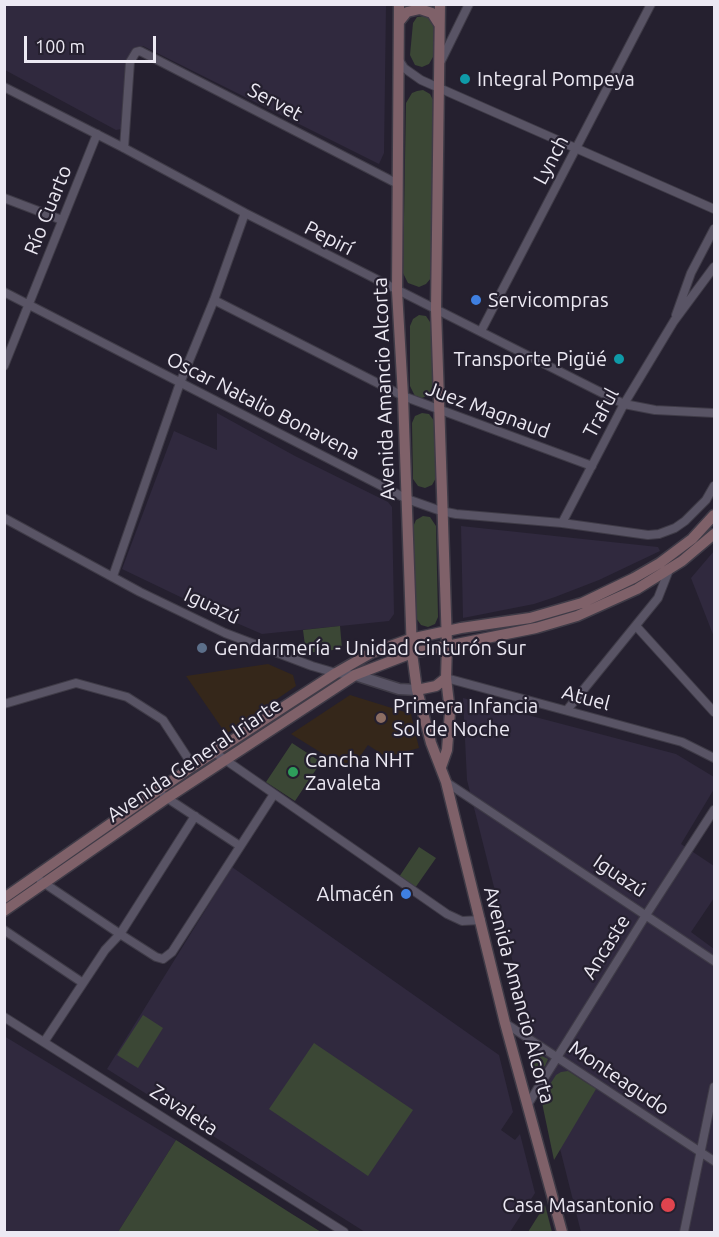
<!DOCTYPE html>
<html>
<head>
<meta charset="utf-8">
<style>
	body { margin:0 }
	#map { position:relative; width:719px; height:1237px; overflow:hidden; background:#25202f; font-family:Ubuntu,sans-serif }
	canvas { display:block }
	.frame { position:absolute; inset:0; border:6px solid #ece9f3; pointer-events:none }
	.scale { position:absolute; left:24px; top:36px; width:132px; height:27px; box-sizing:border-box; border:3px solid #ece9f3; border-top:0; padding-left:8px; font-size:18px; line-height:21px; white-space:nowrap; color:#ece9f3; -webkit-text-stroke:4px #25202f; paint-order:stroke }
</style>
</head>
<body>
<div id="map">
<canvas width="719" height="1237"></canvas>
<div class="frame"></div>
<div class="scale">100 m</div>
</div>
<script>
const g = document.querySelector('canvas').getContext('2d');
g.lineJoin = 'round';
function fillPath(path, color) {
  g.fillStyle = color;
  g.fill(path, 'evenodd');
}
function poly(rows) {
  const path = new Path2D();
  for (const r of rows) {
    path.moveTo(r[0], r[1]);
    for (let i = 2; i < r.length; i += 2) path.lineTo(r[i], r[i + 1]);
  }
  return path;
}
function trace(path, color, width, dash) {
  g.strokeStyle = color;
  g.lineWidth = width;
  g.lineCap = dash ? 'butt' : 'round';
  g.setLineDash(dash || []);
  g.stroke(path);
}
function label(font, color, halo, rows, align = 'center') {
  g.font = font + ' Ubuntu,sans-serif';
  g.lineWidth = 4.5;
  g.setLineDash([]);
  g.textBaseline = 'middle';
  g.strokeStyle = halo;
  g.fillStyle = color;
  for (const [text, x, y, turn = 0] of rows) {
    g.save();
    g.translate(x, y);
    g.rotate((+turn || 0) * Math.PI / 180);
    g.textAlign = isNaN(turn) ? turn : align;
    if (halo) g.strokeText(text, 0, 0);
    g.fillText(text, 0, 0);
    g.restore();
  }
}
const built = poly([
	[4,5,386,5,384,153,379,164,143,46,133,49,126,62,121,129,116,130,5,70],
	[217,413,295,456,388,502,392,507,394,614,389,621,262,634,218,615,122,569,174,431,217,450],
	[461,526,658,547,660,551,599,580,555,597,534,604,463,618],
	[714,551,714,637,691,578],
	[463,698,676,754,714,777,714,789,681,844,714,866,714,898,691,932,714,949,714,1232,581,1232,467,780],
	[232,867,499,1055,513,1112,501,1130,515,1140,520,1134,535,1193,510,1232,365,1232,107,1069],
	[4,1036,176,1140,118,1232,5,1232]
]);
const education = poly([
	[268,664,293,675,296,686,226,734,186,676],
	[350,695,411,714,419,748,386,757,368,745,353,766,328,757,291,734]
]);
const green = poly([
	[424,16,431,19,434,25,433,57,429,64,422,67,415,65,410,55,413,23,417,17],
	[423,90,430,94,433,100,432,273,431,278,426,284,419,287,408,283,403,273,406,103,412,93,417,91],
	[419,315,426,316,432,325,433,389,429,395,422,398,415,396,410,386,410,326,413,319],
	[422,413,429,414,435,422,436,478,432,485,425,488,418,486,413,479,412,423,415,416],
	[423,516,430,517,436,526,438,617,435,624,428,627,421,625,416,618,413,527,416,520],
	[340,626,342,649,306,653,303,630],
	[292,743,321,762,295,801,266,782],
	[419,847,436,858,415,888,399,877],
	[143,1015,163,1028,138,1068,117,1055],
	[314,1043,413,1110,368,1176,269,1109],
	[528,1049,548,1059,545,1066,537,1069,531,1066],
	[568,1071,596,1089,554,1160,541,1098,556,1075,561,1072],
	[176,1140,292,1214,321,1232,118,1232],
	[545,1205,552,1232,528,1232]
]);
const minor = poly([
	[399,60,404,68,421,80,714,209],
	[441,61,469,4],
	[4,87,124,148,245,213,624,404,655,410,714,413],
	[124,148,130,62,136,52,140,51,398,184],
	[4,198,62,220],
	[4,292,407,499,441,511,456,514,562,523,648,535,659,534,675,528,685,521,706,500,714,486],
	[214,300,403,396,592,466],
	[676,315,691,273,714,229],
	[481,331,651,4],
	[4,366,97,134],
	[4,518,140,592,225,633,312,666,336,673,355,675],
	[562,523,624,404,674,321,714,267],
	[113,576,180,383,214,300,245,213],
	[636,626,714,712],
	[446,678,682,742,714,758],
	[4,704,76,683,127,697,163,720,193,766],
	[567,710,658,598,669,570],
	[214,752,447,914,462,921,481,920],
	[446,782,714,961],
	[164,796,240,846],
	[41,881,120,934,156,957,163,959,172,952,274,794],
	[4,930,83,983],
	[4,1017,344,1232],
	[505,1023,714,1161],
	[44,1042,105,950,120,934,195,816],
	[528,1104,646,915,714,810],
	[684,1232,714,1087]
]);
const tertiary = poly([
	[355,675,399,689,417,690]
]);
const secondary = poly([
	[399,4,397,291,403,396,412,653,417,690,431,743,446,782,505,1023,562,1232],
	[440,4,436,309,447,645,446,678,450,712,447,750,441,767],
	[399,22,407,12,420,9,432,13,439,24],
	[417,690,436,686,446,678],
	[4,898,193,766,336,673,371,653,410,639,461,628,530,618,582,603,634,578,660,563,692,539,714,515],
	[4,911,167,798,355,675,412,653,536,628,577,616,637,589,682,561,714,534]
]);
const markers = [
	[465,79,6,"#0f9aa8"],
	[476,300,6,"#3f7fe0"],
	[619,359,6,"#0f9aa8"],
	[202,648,6,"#5c6f8a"],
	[381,718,6,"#8d6e63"],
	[293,772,6,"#2e9e5b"],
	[406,894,6,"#3f7fe0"],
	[668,1205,8,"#e0444e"]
];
const poiNames = [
	["Integral Pompeya",477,79],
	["Servicompras",488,300],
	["Transporte Pigüé",607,359,"right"],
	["Gendarmería - Unidad Cinturón Sur",214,648],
	["Primera Infancia",393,706],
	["Sol de Noche",393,729],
	["Cancha NHT",305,760],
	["Zavaleta",305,783],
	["Almacén",394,894,"right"],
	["Casa Masantonio",654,1205,"right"]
];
const streetNames = [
	["Servet",275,102,28],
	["Lynch",551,160,-62],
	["Río Cuarto",48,210,-68],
	["Pepirí",329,238,27],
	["Avenida Amancio Alcorta",384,389,-92],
	["Oscar Natalio Bonavena",263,406,27],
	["Juez Magnaud",488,410,20],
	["Traful",601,413,-62],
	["Iguazú",212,606,25],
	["Atuel",586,698,15],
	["Avenida General Iriarte",194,760,-34],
	["Iguazú",620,876,34],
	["Ancaste",606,947,-58],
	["Avenida Amancio Alcorta",519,995,75],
	["Monteagudo",619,1078,34],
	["Zavaleta",184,1110,33]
];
fillPath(built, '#30293e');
fillPath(education, '#35271a');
fillPath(green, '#3b4735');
trace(minor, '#3f3b47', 10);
trace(tertiary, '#3f3b47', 13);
trace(secondary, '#3f3b47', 13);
trace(minor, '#595465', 8);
trace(tertiary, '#595465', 10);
trace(secondary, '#7f6169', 10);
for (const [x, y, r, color] of markers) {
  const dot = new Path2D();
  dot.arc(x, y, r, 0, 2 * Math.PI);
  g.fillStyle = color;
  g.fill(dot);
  trace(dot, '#25202f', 2);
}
label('20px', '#ece9f3', '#25202f', poiNames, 'left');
label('20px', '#ece9f3', '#25202f', streetNames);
</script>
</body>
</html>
